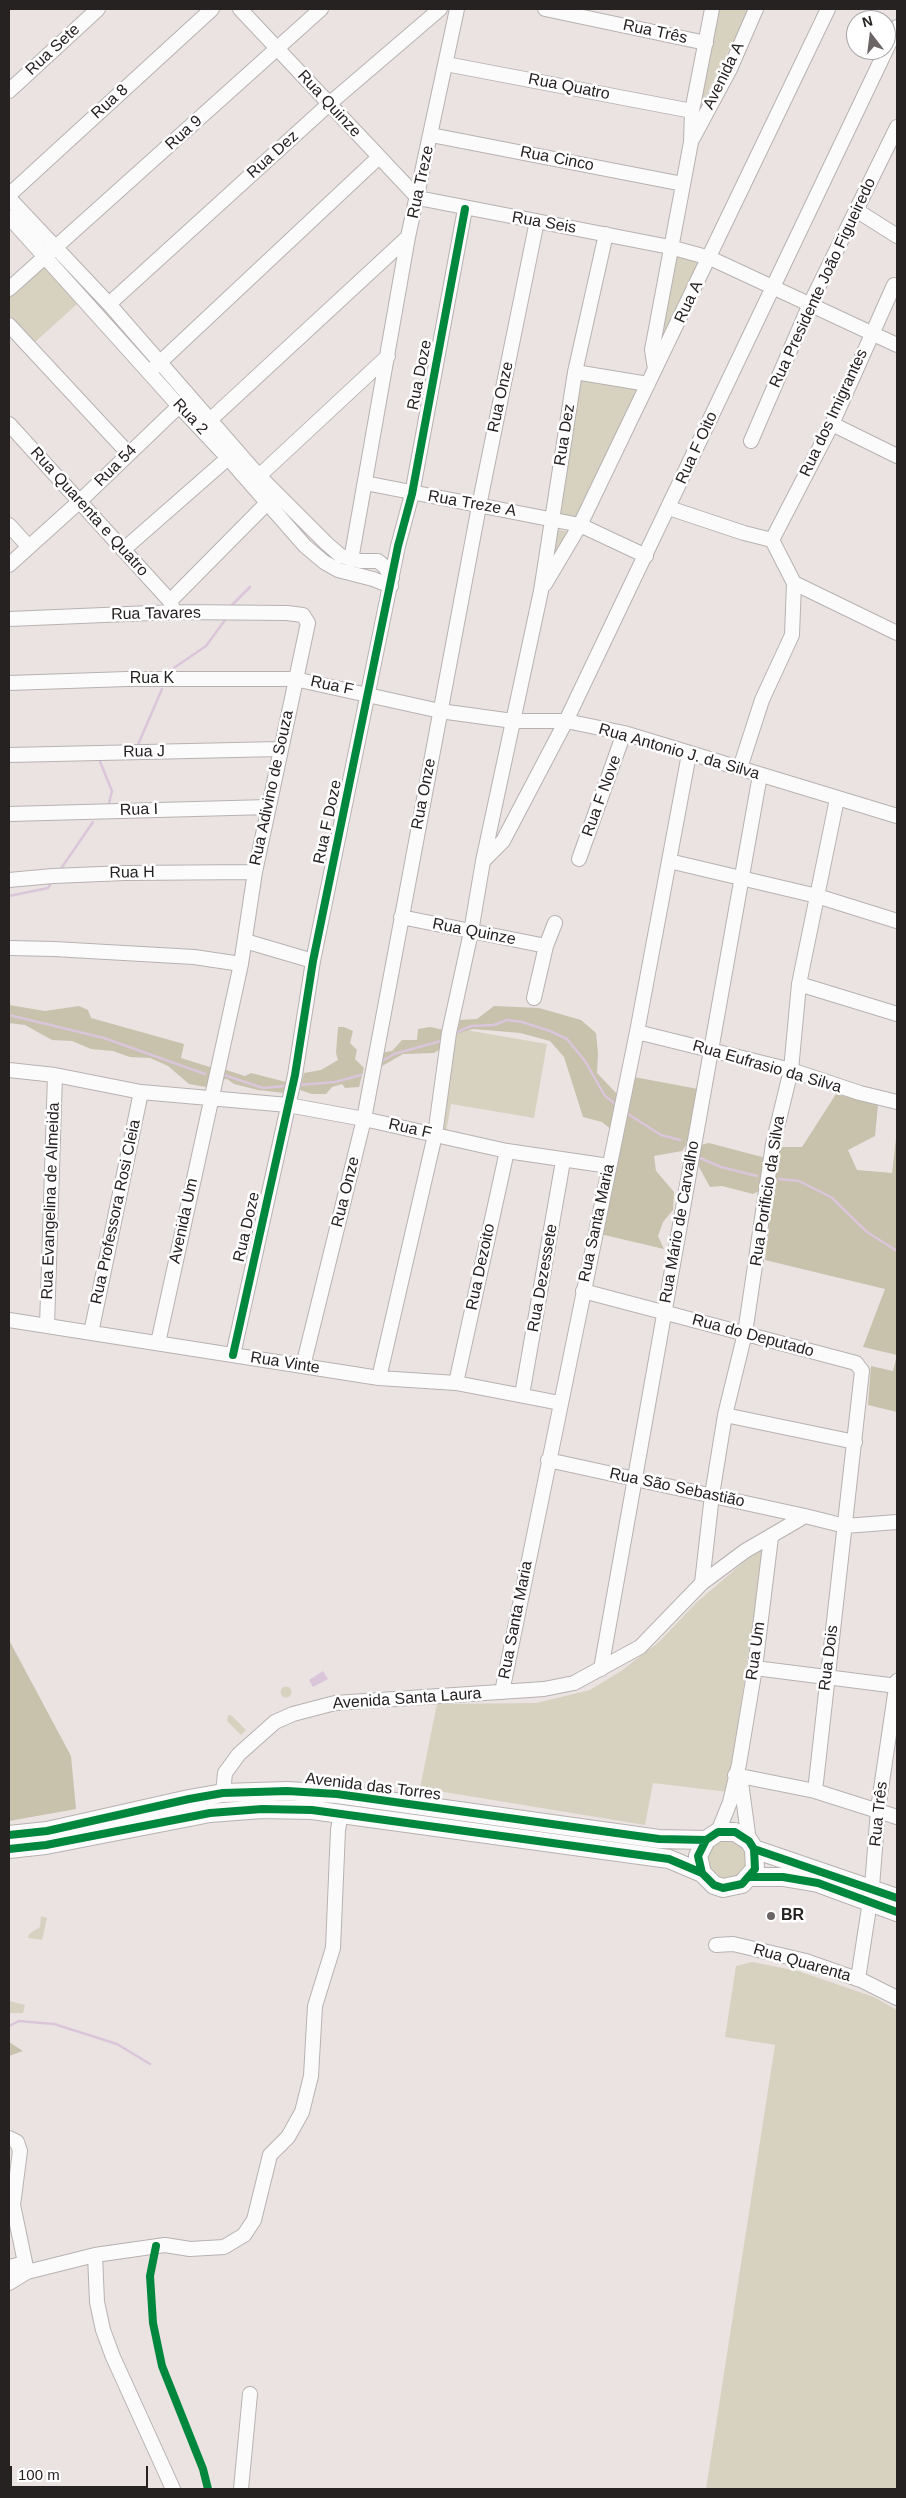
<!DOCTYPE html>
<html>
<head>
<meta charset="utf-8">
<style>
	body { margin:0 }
	#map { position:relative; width:906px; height:2498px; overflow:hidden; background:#eae3e2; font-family:Arial,sans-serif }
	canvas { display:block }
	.frame { position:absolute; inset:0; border:10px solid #272222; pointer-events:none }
	.north { position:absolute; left:846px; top:10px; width:50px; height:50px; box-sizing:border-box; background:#fff; border:1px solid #a9a7a7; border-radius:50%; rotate:345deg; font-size:14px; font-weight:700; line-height:20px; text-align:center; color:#272222 }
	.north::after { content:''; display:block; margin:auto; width:18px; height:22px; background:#6b6665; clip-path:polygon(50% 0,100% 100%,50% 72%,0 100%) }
	.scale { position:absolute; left:10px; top:2466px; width:138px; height:22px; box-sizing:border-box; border:2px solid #272222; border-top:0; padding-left:6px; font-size:15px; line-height:18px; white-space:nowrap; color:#272222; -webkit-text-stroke:4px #fff; paint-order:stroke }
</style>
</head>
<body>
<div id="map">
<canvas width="906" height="2498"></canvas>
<div class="frame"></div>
<div class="north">N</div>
<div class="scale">100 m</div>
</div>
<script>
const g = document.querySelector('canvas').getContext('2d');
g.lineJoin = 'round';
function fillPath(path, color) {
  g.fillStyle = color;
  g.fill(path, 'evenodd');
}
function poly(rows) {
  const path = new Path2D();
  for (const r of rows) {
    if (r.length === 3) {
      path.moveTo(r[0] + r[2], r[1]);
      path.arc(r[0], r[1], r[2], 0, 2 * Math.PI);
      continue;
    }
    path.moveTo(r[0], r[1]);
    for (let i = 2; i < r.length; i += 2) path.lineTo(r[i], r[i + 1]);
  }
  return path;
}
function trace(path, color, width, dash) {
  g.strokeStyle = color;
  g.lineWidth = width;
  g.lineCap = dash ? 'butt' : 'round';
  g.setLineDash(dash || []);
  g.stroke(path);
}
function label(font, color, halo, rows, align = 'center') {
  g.font = font + ' Arial,sans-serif';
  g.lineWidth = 5;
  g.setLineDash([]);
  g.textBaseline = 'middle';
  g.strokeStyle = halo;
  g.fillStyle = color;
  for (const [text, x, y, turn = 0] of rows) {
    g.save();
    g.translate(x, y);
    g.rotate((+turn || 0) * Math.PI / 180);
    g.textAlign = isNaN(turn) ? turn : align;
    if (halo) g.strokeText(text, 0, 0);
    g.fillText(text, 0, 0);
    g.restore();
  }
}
const green = poly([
	[715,9,750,9,695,117],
	[674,252,705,261,656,356],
	[43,266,77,304,33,344,9,318,9,296],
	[579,378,641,388,578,520,556,515],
	[554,529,574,533,543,585],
	[466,1030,547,1044,534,1118,451,1104,446,1133,442,1133,454,1036],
	[764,1548,728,1792,653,1783,645,1825,420,1788,437,1704,536,1703,590,1690,621,1671,659,1642,697,1602,745,1561],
	[286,1692,5.5],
	[228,1715,232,1716,246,1730,241,1735,227,1721],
	[727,1859,21],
	[41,1916,47,1918,42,1940,28,1938,29,1934,40,1927],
	[752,1962,798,1971,874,1997,897,2010,897,2489,706,2489,775,2045,725,2037,736,1966],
	[9,2001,25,2005,23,2013,9,2013]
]);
const forest = poly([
	[9,1005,45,1011,79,1006,88,1010,91,1018,184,1044,181,1058,213,1068,206,1087,189,1084,168,1066,150,1058,130,1057,113,1051,91,1049,72,1041,52,1040,25,1025,9,1023],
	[494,1006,539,1008,581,1020,596,1033,598,1053,597,1073,618,1095,612,1130,602,1122,583,1117,564,1057,550,1041,520,1033,473,1029,457,1034,460,1020,477,1019],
	[338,1027,344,1027,353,1031,350,1043,357,1050,355,1059,364,1068,359,1087,345,1088,342,1084,332,1087,326,1094,312,1094,300,1090,304,1073,321,1070,338,1060,336,1053],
	[430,1027,444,1030,442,1048,434,1053,403,1054,377,1069,379,1053,392,1051,402,1040,417,1040,418,1029],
	[220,1068,245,1076,251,1073,286,1082,284,1093,258,1090,234,1084,227,1079,218,1080],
	[634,1077,698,1089,689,1141,682,1151,654,1156,656,1171,674,1192,673,1210,663,1222,658,1236,664,1249,600,1234],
	[836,1094,878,1105,875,1136,848,1150,857,1170,892,1173,897,1130,897,1412,868,1405,871,1366,893,1371,897,1355,863,1347,885,1289,765,1260,779,1147,802,1147],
	[709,1143,766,1158,761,1190,753,1194,722,1186,710,1187,699,1167,700,1145],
	[9,1640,71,1756,76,1809,9,1821],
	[9,2042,23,2051,9,2056]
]);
const water = poly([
	[323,1671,328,1679,313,1687,309,1680]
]);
const stream = poly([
	[230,607,250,587],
	[165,674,206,646,225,620],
	[137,747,162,689],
	[99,759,112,791,108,807],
	[60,870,93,822],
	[9,896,48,888,51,883],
	[9,1015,104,1038,205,1074],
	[453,1034,471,1026,494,1025,507,1020,522,1022,550,1031,567,1039,585,1061,605,1096,618,1106],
	[379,1063,394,1054,441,1041],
	[224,1075,263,1088,285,1086],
	[298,1085,335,1082,361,1075],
	[628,1114,661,1135,680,1140],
	[700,1158,721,1167,757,1176],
	[779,1179,799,1181,831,1197,867,1232,897,1251],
	[9,2026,19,2021,54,2024,117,2044,150,2064]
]);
const minor = poly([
	[240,9,418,198,670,247,710,258,897,345],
	[545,9,706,43],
	[446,64,692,111],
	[9,91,98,9],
	[431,135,683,184],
	[693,138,730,69,756,9],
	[9,195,212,9],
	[9,198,109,304,259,476,326,543,341,556,360,561,378,561,385,567,392,578],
	[856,210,897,236],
	[9,217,179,406,228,458,305,546,324,562,338,570,373,579,391,586],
	[9,289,321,9],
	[109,304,329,104,440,9],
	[9,325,128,453],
	[155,367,379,157],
	[655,369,652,350,691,142,692,111,712,9],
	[575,372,648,384],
	[210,420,408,237],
	[9,424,170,601],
	[832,424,897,456],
	[751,441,810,304,897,127],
	[259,476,388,356],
	[365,483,580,525,646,556],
	[669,508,744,533,772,540],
	[9,525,28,546],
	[772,540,832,424,894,285],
	[772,540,794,583,897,633],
	[123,550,228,458],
	[351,560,408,237,457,9],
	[9,565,81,500,179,406],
	[545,584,580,525,828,9],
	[173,609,170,601,274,496],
	[9,619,175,612,287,613,303,615,308,623,255,872,241,964,158,1343],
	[9,683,127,679,295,679,440,711,513,721,566,721,624,733,897,816],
	[9,755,280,749],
	[740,768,762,700,792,635,794,583],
	[9,814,269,807],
	[579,859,624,733],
	[483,861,503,841,566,721,897,27],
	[669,861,817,896,897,921],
	[9,880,53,876,125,873,255,872],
	[401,917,546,946],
	[245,941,313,961],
	[9,948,54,949,194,957,241,964],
	[799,984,897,1014],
	[534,998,546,946,555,923],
	[637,1032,791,1070,860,1093,897,1102],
	[9,1070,55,1075,141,1092,288,1105,364,1119,507,1151,609,1166],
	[583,1291,856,1363,862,1371,815,1791],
	[9,1320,379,1378,456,1383,560,1403],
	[47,1326,55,1075],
	[91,1333,141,1092],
	[233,1355,295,1075,313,961,398,546,412,494,465,209],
	[303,1366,364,1119,479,506,537,221],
	[379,1378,435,1135,449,1033,471,932,483,861,541,591,575,372,606,234],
	[456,1383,507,1151],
	[522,1395,563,1161],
	[725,1415,855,1442],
	[548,1460,805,1516],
	[702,1583,712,1495,725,1415,745,1333,773,1144,791,1070,799,984,837,799],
	[755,1668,897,1686],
	[601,1669,760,775],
	[502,1692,637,1032,689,754],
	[735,1775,815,1791,897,1817],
	[740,1775,749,1841],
	[223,1793,225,1773,239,1754,275,1722,293,1714,335,1703,544,1689,574,1683,640,1647,702,1583,745,1551,805,1516,845,1526,897,1522],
	[718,1832,730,1802,739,1764,755,1668,771,1537],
	[872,1887,878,1809,897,1681],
	[716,1945,733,1944,806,1961,863,1981,897,1998],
	[858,1979,870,1901],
	[9,2138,17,2142,20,2151,13,2205,27,2272],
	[95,2255,97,2302,103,2330,113,2357,173,2489],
	[9,2267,25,2263],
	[9,2283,27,2272,95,2255,165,2245,190,2249,224,2247,244,2235,254,2220,270,2155,288,2137,302,2112,311,2076,315,2006,333,1948,338,1830,341,1813],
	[241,2489,250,2394]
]);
const major = poly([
	[9,1835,47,1831,189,1799,223,1793,287,1791,337,1794,659,1839,706,1840],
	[9,1849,46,1845,210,1813,262,1809,312,1810,669,1859,702,1873],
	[754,1849,755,1869,742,1884,723,1888,714,1885,702,1873,698,1856,706,1840,718,1832,735,1832,749,1841,754,1849,897,1898],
	[750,1877,783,1877,818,1883,897,1912]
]);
const cycleway = poly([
	[233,1355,295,1075,313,961,398,546,412,494,465,209],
	[9,1835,47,1831,189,1799,223,1793,287,1791,337,1794,659,1839,706,1840],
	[9,1849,46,1845,210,1813,262,1809,312,1810,669,1859,702,1873],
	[754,1849,755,1869,742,1884,723,1888,714,1885,702,1873,698,1856,706,1840,718,1832,735,1832,749,1841,754,1849,897,1898],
	[750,1877,783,1877,818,1883,897,1912],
	[156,2246,150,2276,153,2323,162,2366,203,2469,208,2489]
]);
const markers = [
	[771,1916,5,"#6b6665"]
];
const streetNames = [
	["Rua Três",655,32,12],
	["Rua Sete",53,50,-43],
	["Avenida A",724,76,-64],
	["Rua Quatro",569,87,11],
	["Rua 8",110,102,-42],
	["Rua Quinze",329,104,47],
	["Rua 9",184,133,-42],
	["Rua Dez",273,155,-42],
	["Rua Cinco",557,159,11],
	["Rua Treze",421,182,-78],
	["Rua Seis",544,223,10],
	["Rua Presidente João Figueiredo",823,283,-65],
	["Rua A",689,302,-65],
	["Rua Doze",420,375,-79],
	["Rua Onze",501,397,-78],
	["Rua dos Imigrantes",834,413,-65],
	["Rua 2",190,417,47],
	["Rua Dez",565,435,-81],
	["Rua F Oito",697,448,-65],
	["Rua 54",116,466,-45],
	["Rua Treze A",472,504,10],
	["Rua Quarenta e Quatro",89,512,48],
	["Rua Tavares",156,614,-1],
	["Rua K",152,679],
	["Rua F",332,686,12],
	["Rua J",144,752,-1],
	["Rua Antonio J. da Silva",679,752,16],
	["Rua Adivino de Souza",272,788,-78],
	["Rua Onze",424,794,-79],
	["Rua F Nove",602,796,-70],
	["Rua I",139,810,-2],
	["Rua F Doze",328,822,-78],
	["Rua H",132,873,-1],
	["Rua Quinze",474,932,11],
	["Rua Eufrasio da Silva",767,1067,16],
	["Rua F",410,1129,13],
	["Rua Porificio da Silva",768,1191,-81],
	["Rua Onze",346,1192,-76],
	["Rua Evangelina de Almeida",51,1201,-88],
	["Rua Professora Rosi Cleia",116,1212,-78],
	["Avenida Um",184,1221,-78],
	["Rua Mário de Carvalho",680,1222,-80],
	["Rua Santa Maria",597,1223,-78],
	["Rua Doze",247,1227,-77],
	["Rua Dezoito",481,1267,-78],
	["Rua Dezessete",543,1278,-80],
	["Rua do Deputado",753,1336,15],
	["Rua Vinte",285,1363,9],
	["Rua São Sebastião",677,1488,12],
	["Rua Santa Maria",516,1620,-79],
	["Rua Um",756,1651,-82],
	["Rua Dois",829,1658,-83],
	["Avenida Santa Laura",407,1699,-4],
	["Avenida das Torres",373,1787,7],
	["Rua Três",879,1814,-84],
	["Rua Quarenta",802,1963,16]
];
const poiNames = [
	["BR",781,1916]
];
fillPath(green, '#d7d1c0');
fillPath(forest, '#c8c1ac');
fillPath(water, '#dbc5da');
trace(stream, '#dbc5da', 2.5);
trace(minor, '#b7b2b1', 16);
trace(major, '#b7b2b1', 20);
trace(minor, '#fcfbfb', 14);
trace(major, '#fcfbfb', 18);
trace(cycleway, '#00873e', 8);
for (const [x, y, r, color] of markers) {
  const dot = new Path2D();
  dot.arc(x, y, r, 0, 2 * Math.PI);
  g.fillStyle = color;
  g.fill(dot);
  trace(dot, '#fff', 2);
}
label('16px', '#272222', '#fff', streetNames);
label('bold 16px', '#272222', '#fff', poiNames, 'left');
</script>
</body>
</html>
